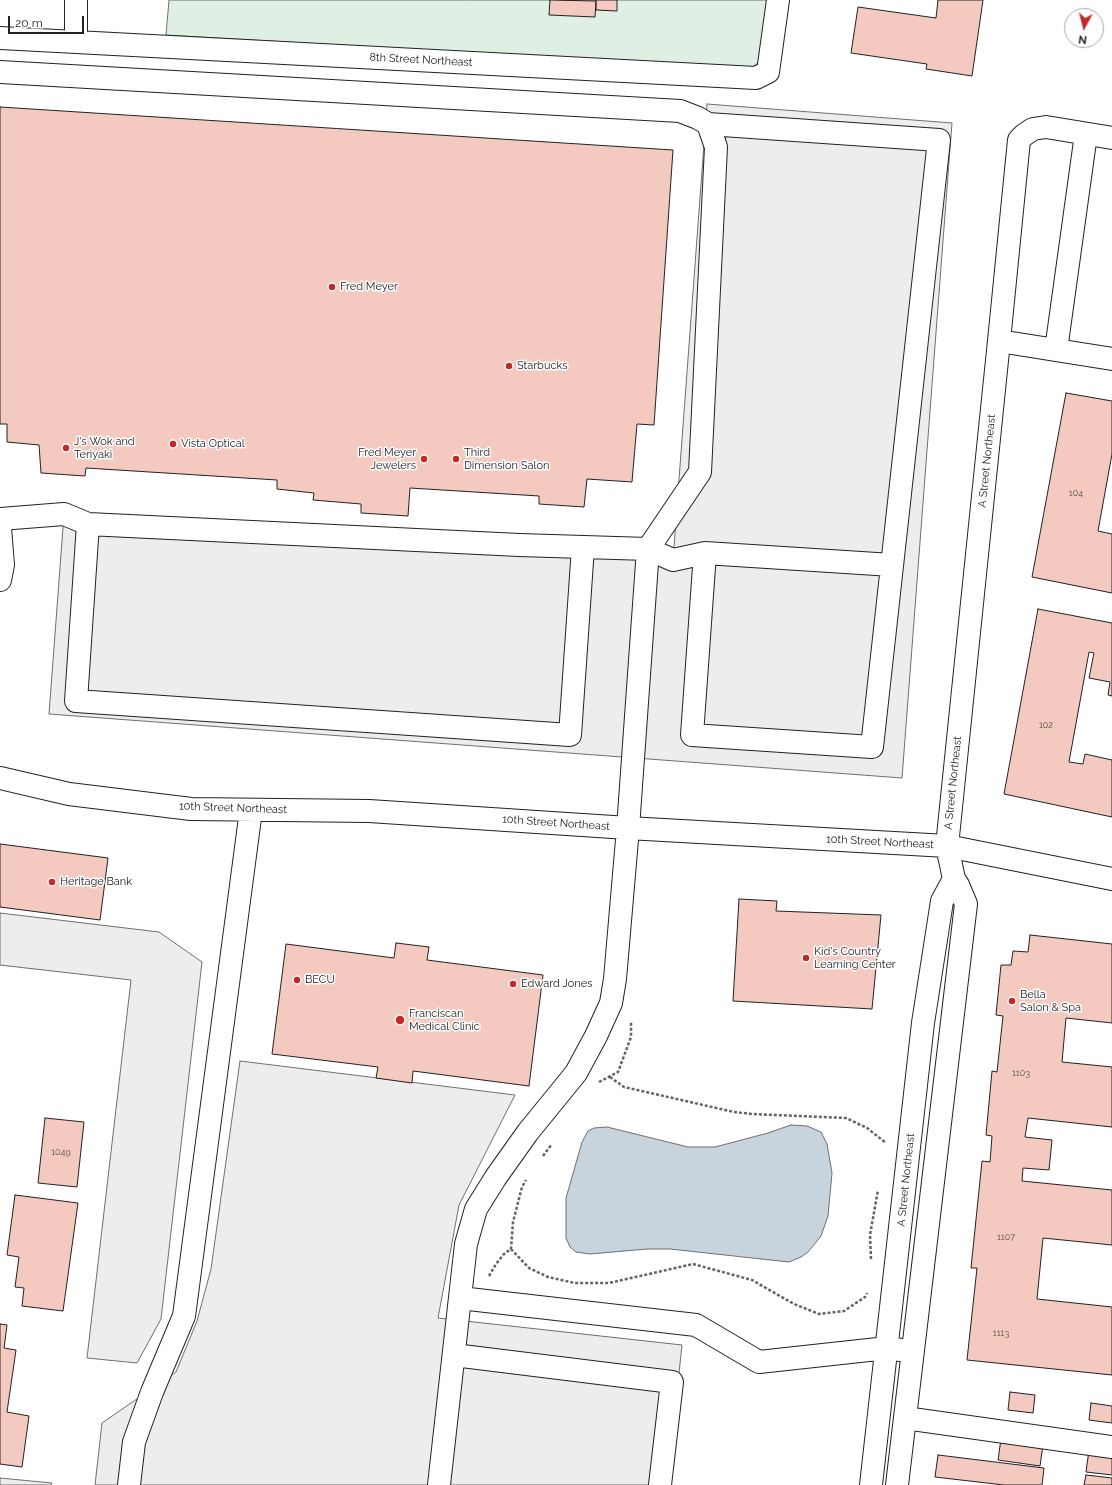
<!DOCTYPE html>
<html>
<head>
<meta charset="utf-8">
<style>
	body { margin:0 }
	#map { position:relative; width:1112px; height:1485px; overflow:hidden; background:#fff; font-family:Raleway,sans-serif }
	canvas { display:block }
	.north { position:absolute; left:1064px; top:8px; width:40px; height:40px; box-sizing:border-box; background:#fff; border:1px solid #a7a7a7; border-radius:50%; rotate:187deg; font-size:11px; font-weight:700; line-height:16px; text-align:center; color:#222 }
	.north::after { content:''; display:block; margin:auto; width:14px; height:18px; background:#c62828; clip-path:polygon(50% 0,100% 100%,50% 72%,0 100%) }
	.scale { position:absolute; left:8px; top:16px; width:76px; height:18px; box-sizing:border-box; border:2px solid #222; border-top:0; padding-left:5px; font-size:12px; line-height:14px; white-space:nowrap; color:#222; -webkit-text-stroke:3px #fff; paint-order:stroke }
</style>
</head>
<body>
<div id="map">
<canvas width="1112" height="1485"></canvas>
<div class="north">N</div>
<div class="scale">20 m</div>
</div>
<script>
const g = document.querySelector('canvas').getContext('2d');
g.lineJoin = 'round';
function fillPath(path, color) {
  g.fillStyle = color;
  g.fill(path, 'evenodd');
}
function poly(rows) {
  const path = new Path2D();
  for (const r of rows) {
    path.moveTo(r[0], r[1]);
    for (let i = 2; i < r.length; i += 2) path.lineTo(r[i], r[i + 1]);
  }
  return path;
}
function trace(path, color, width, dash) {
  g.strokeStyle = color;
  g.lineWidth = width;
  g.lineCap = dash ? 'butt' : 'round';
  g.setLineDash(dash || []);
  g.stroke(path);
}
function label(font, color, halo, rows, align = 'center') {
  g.font = font + ' Raleway,sans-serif';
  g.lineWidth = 3;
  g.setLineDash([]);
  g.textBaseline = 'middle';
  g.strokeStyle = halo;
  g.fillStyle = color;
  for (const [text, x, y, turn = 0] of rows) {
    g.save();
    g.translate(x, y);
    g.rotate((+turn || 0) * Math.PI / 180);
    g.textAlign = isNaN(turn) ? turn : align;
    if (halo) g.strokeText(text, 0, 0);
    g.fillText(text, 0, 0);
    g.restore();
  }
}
const green = poly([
	[169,0,772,0,764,57,751,69,166,35,169,0]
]);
const parking = poly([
	[707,104,952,123,902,778,49,714,64,514,673,560,707,104],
	[0,913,159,932,202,962,161,1319,137,1363,87,1358,131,980,0,965,0,913],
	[240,1061,515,1095,459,1205,438,1318,682,1345,667,1485,95,1485,102,1423,176,1372,197,1321,211,1269,240,1061],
	[0,1478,52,1483,51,1485,0,1485,0,1478]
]);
const water = poly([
	[791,1125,807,1126,821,1132,827,1144,832,1173,828,1216,821,1236,808,1252,801,1257,789,1262,670,1249,647,1249,590,1254,576,1252,570,1247,566,1238,566,1198,582,1142,588,1131,594,1128,607,1127,688,1147,715,1147,768,1133,791,1125]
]);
const building = poly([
	[550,0,596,1,595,17,549,15,550,0],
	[596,0,617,0,617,11,596,10,596,0],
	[938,0,983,0,972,76,926,69,927,64,851,53,858,7,936,18,938,0],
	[0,107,673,150,654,425,637,424,632,482,587,479,584,507,539,504,539,496,410,488,408,516,361,513,361,504,313,500,314,493,277,489,277,480,86,468,85,476,41,473,39,445,7,442,7,424,0,424,0,107],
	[1066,393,1112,401,1112,454,1098,531,1112,534,1112,593,1032,577,1066,393],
	[1038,609,1112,623,1112,696,1108,695,1110,682,1089,678,1094,653,1089,652,1069,762,1083,764,1085,754,1112,760,1112,817,1004,794,1038,609],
	[0,844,108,858,100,920,0,907,0,844],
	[739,899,777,901,776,911,881,915,872,1009,733,1001,739,899],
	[1030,935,1112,944,1112,1023,1066,1018,1062,1062,1112,1067,1112,1127,1028,1118,1025,1137,1052,1140,1049,1170,1023,1168,1022,1181,1112,1190,1112,1245,1043,1238,1037,1299,1112,1307,1112,1375,967,1360,977,1268,971,1268,982,1161,990,1162,992,1136,986,1135,992,1071,997,1072,1003,1016,996,1015,1001,965,1011,965,1013,951,1028,952,1030,935],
	[396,943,429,947,427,960,543,975,529,1086,413,1071,412,1083,376,1078,378,1067,272,1054,286,944,394,958,396,943],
	[45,1118,84,1122,77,1187,38,1183,45,1118],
	[15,1195,78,1203,63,1311,22,1306,24,1288,15,1287,19,1257,7,1255,15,1195],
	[0,1324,7,1325,4,1348,16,1350,7,1412,29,1416,22,1467,0,1464,0,1324],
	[1010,1392,1035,1395,1033,1413,1008,1410,1010,1392],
	[1091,1403,1112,1406,1112,1423,1089,1420,1091,1403],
	[1001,1439,1043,1445,1040,1466,998,1460,1001,1439],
	[1089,1450,1112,1453,1112,1475,1086,1472,1089,1450],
	[938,1455,1044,1468,1042,1485,1004,1485,935,1477,938,1455],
	[1086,1475,1112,1478,1112,1485,1084,1485,1086,1475]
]);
const path = poly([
	[610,1077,624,1087,734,1112,752,1114,846,1118,867,1128,886,1143],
	[599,1082,618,1072,631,1037,631,1021],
	[543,1156,552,1144],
	[511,1249,529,1268,548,1277,575,1283,609,1283,693,1264,752,1280,794,1304,819,1314,844,1311,865,1297,867,1293],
	[871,1259,870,1235,878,1190],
	[489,1276,496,1264,504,1254,511,1249,513,1222,522,1187,526,1180]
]);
const minor = poly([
	[0,38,756,78,768,72,778,0],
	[76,42,76,0],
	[0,72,680,111,698,118,708,124,716,147,700,472,648,549,673,560,705,553,892,565],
	[999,341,1112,359],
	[1056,350,1086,134],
	[0,519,64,514,88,524,519,545,648,549,628,828,615,979,611,1003,596,1036,576,1073,528,1132,496,1177,476,1209,466,1244,439,1485],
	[88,524,76,701,570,735,583,547],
	[0,528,3,565,0,580],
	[705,553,692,735,872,747,939,140,708,124],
	[0,778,69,794,191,809,369,811,628,828,947,846,1112,879],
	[460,1298,696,1325,759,1362,887,1348,901,1350],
	[454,1355,672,1382,660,1485],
	[905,1418,1112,1447],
	[129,1485,134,1442,152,1392,184,1316,251,810],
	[871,1485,923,1023,942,901,954,879],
	[897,1485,966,904,958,885,954,879,947,846,999,341,1019,140,1024,135,1033,129,1046,127,1112,138]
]);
const markers = [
	[332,287,4,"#c62828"],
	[509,366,4,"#c62828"],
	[173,444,4,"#c62828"],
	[66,448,4,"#c62828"],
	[424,459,4,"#c62828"],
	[456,459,4,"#c62828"],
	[52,882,4,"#c62828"],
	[806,958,4,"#c62828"],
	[297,980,4,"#c62828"],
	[513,984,4,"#c62828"],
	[1012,1001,4,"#c62828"],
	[400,1020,5,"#c62828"]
];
const numberNames = [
	["104",1076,493],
	["102",1046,725],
	["1103",1021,1073],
	["1049",61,1152],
	["1107",1006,1237],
	["1113",1001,1333]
];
const streetNames = [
	["8th Street Northeast",421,60,3],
	["A Street Northeast",987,461,-84],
	["A Street Northeast",953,783,-84],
	["10th Street Northeast",233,808,2],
	["10th Street Northeast",556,823,4],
	["10th Street Northeast",880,842,3],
	["A Street Northeast",906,1180,-84]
];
const poiNames = [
	["Fred Meyer",340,287],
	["Starbucks",517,366],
	["J's Wok and",74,442],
	["Teriyaki",74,455],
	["Vista Optical",181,444],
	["Fred Meyer",416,453,"right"],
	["Jewelers",416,466,"right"],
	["Third",464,453],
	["Dimension Salon",464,466],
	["Heritage Bank",60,882],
	["Kid's Country",814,952],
	["Learning Center",814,965],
	["BECU",305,980],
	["Edward Jones",521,984],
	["Bella",1020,995],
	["Salon & Spa",1020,1008],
	["Franciscan",409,1014],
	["Medical Clinic",409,1027]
];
fillPath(green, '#e0efe3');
trace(green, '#6f6f6f', 1);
fillPath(parking, '#ededed');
trace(parking, '#6f6f6f', 1);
fillPath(water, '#c7d3dd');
trace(water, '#6f6f6f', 1);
fillPath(building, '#f3c9c0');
trace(building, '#222', 1);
trace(minor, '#222', 24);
trace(path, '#646464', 2.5, [3, 2]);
trace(minor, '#fff', 22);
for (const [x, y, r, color] of markers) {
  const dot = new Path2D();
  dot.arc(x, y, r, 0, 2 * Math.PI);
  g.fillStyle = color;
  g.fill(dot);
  trace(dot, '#fff', 1.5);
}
label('9px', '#564c4a', null, numberNames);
label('11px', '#222', '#fff', streetNames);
label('11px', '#222', '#fff', poiNames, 'left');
</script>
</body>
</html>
